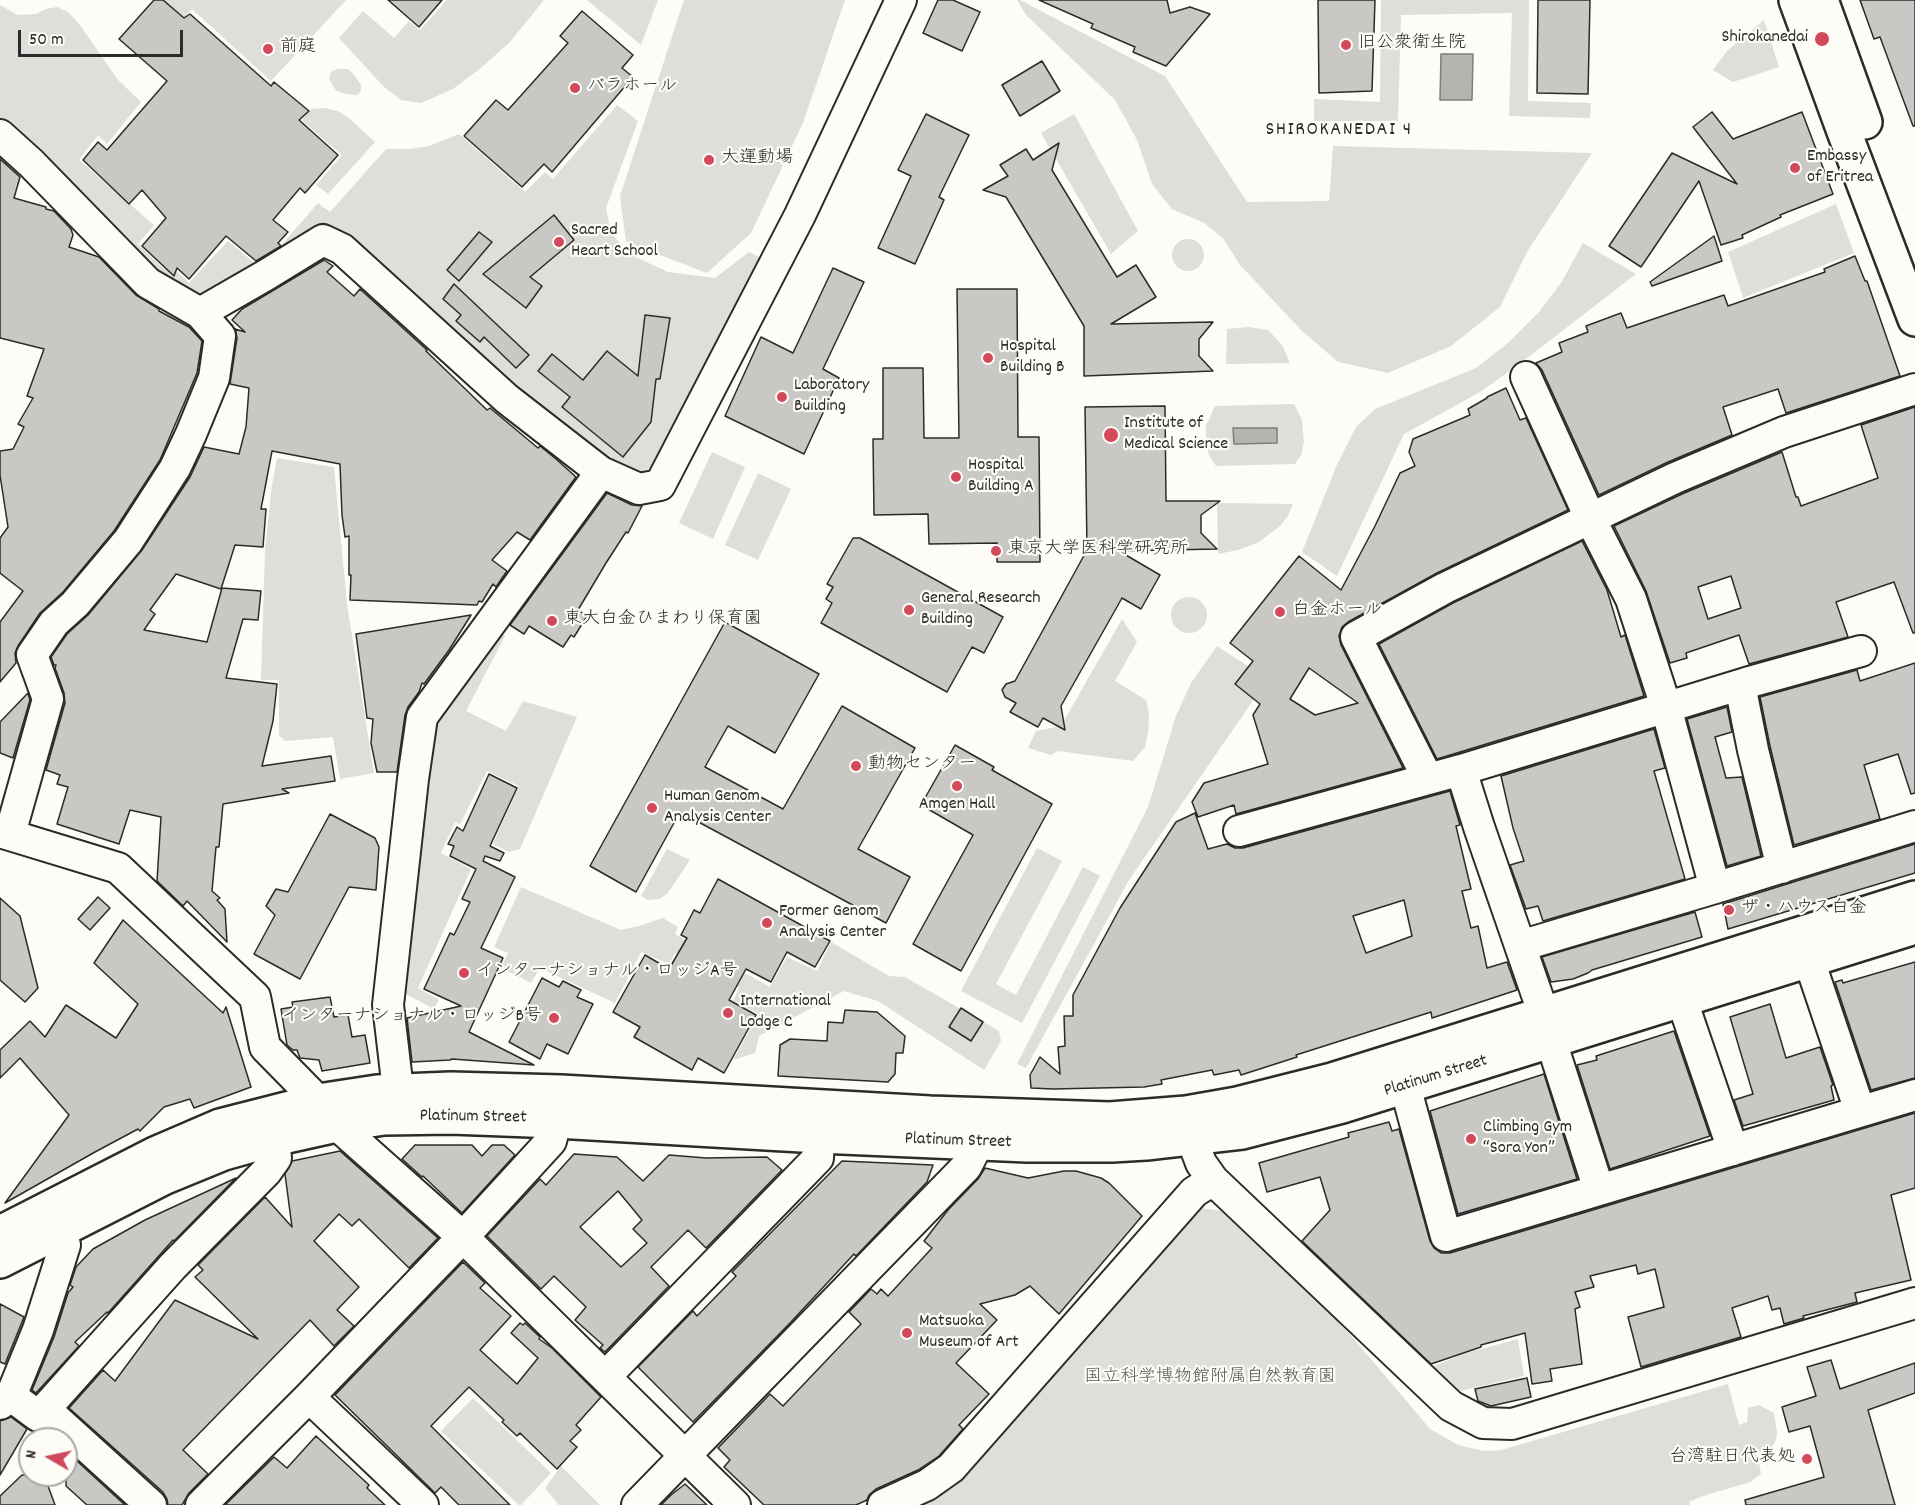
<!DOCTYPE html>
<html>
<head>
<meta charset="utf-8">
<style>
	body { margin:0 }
	#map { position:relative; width:1915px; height:1505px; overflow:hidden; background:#fdfcf7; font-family:Dekko,sans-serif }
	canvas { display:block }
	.north { position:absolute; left:18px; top:1427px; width:60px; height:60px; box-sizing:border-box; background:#fdfcf7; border:2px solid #a9a8a5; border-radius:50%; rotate:279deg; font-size:16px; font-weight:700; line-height:24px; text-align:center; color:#2b2b2b }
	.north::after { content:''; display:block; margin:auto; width:21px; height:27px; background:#d1495b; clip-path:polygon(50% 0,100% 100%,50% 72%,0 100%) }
	.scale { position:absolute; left:18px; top:30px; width:165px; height:27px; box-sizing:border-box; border:3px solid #2b2b2b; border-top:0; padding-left:8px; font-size:18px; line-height:21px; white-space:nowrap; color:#2b2b2b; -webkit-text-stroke:4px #fdfcf7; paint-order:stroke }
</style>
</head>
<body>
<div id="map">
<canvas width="1915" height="1505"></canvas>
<div class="north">N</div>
<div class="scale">50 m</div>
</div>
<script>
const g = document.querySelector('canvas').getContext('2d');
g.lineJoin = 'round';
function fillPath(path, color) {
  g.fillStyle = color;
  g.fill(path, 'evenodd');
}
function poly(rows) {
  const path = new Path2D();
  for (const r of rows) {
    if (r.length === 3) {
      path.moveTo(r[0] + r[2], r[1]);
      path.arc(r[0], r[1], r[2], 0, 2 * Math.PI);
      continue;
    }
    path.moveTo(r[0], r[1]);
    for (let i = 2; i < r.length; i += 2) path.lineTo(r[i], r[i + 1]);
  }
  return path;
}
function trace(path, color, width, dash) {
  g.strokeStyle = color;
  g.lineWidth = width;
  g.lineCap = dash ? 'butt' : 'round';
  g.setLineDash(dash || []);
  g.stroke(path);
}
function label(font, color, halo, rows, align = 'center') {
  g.font = font + ' Dekko,"Klee One",sans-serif';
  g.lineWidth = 4.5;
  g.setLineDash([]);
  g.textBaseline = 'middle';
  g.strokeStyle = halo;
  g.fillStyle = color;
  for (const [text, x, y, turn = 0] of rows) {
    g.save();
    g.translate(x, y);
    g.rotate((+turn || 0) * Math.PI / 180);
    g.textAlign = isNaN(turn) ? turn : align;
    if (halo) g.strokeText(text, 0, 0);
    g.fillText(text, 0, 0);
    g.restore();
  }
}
const green = poly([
	[163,0,346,0,271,81,192,9,184,18],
	[447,0,544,0,510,42,482,67,453,89,421,103,401,100,384,87,339,38,363,11,394,38,409,21,420,30],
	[587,0,658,0,641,45],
	[684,0,845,0,803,123,751,233,707,273,626,242,620,196],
	[1017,0,1020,0,1165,76,1247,202,1329,201,1333,146,1592,153,1527,252,1500,307,1451,346,1388,373,1338,362,1302,331,1240,265,1223,238,1204,223,1172,209,1152,184,1137,140,1115,100,1026,15],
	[1381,0,1529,0,1528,101,1591,103,1590,118,1509,116,1512,13,1401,15,1398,121,1314,121,1314,99,1380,102],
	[0,5,18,15,36,14,46,9,57,7,68,12,80,25,118,80,141,102,107,144,98,135,79,160,154,225,138,244,163,268,169,264,189,283,228,241,257,265,200,302,156,278,0,126],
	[1764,20,1779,67,1733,82,1713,70,1727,51],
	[338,69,348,69,355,76,361,85,361,91,357,95,346,94,336,91,329,78,331,72],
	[617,105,638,121,606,208,611,233,629,254,668,272,715,278,749,252,761,258,653,467,633,475,605,461,480,360,329,225,265,264,318,203,330,212,386,149,409,149,429,146,459,134,525,192,545,172,553,179],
	[324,108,338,111,350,119,375,142,328,194,316,185,342,155,301,120,311,109],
	[1074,114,1138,231,1111,254,1041,133],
	[1836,204,1854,253,1743,298,1728,252],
	[1188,255,16],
	[1583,243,1636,274,1522,362,1480,392,1404,434,1337,576,1302,552,1336,467,1356,427,1375,409,1476,368,1508,343,1539,312,1561,283],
	[1249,327,1268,330,1282,345,1290,363,1226,364,1227,329],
	[1294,404,1302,420,1304,442,1301,455,1295,464,1216,466,1209,455,1206,442,1206,426,1215,406],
	[712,452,745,467,713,539,679,523],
	[277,458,334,467,347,604,374,773,340,779,333,737,285,741,279,735,279,680,261,680,265,549,272,485],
	[758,473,791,489,758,560,725,545],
	[1217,503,1293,504,1288,516,1280,526,1259,542,1238,550,1218,554],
	[1189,615,18],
	[1122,619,1137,642,1115,681,1146,700,1149,714,1148,732,1145,747,1133,761,1058,751,1051,755,1028,748,1036,731,1061,726],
	[495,628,505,636,466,711,506,731,523,701,577,717,520,849,509,852,493,844,519,786,487,771,460,824,455,822,441,853,471,869,418,988,439,1000,434,1009,402,992,425,740],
	[1217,646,1268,679,1129,880,1026,1068,1017,1064,1148,807,1176,716,1191,683],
	[1037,848,1062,861,996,984,1016,995,1083,867,1100,876,1022,1023,961,991],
	[667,849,690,860,667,894,659,899,648,900,641,896],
	[521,887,621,930,639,926,663,918,678,927,675,934,770,987,787,957,817,971,831,942,889,976,905,977,999,1031,1001,1041,984,1070,878,1001,844,991,759,1036,755,1053,733,1060,759,1014,733,1001,739,988,675,953,669,964,641,952,615,1003,540,968,531,983,501,968,508,953,494,947],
	[1189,1206,1221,1211,1260,1248,1315,1296,1360,1346,1430,1429,1458,1445,1484,1451,1501,1450,1728,1384,1739,1425,1747,1422,1748,1408,1759,1405,1774,1413,1777,1432,1776,1440,1771,1449,1764,1452,1757,1451,1761,1474,1750,1482,1700,1497,1689,1502,1690,1505,905,1505],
	[1518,1339,1524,1376,1460,1391,1432,1367,1463,1354],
	[473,1398,551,1473,521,1505,519,1505,441,1431],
	[561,1466,600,1505,559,1505,545,1488]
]);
const water = poly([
	[1441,54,1473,54,1472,100,1440,100,1441,54],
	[1233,428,1277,428,1277,443,1234,444,1233,428]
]);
const building = poly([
	[154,0,163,0,184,18,190,14,271,86,274,82,309,111,299,120,338,155,305,193,300,188,273,220,288,232,278,243,281,246,256,261,226,236,189,279,177,268,174,276,142,246,166,218,142,190,129,204,83,160,98,142,107,150,167,81,119,39,154,0],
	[388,0,442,0,419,27,388,0],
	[938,0,953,0,980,12,962,51,923,33,938,0],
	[1039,0,1167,0,1170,13,1190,7,1210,14,1166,66,1133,52,1135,47,1091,28,1093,24,1039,0],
	[1318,0,1375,0,1372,91,1319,93,1318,0],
	[1538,0,1590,0,1588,94,1537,93,1538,0],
	[1860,0,1915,0,1915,126,1913,126,1880,37,1874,39,1860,0],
	[582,11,633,55,622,68,633,77,552,172,544,164,522,187,464,136,496,100,508,110,568,43,560,36,582,11],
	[1042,61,1060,91,1020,116,1002,85,1042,61],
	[1712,112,1733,139,1802,112,1833,194,1780,215,1781,217,1742,235,1743,238,1721,245,1699,181,1641,267,1609,246,1672,153,1737,184,1693,127,1712,112],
	[926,114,969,135,939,197,944,200,915,264,878,248,911,176,898,170,926,114],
	[1059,143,1052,170,1117,277,1136,265,1156,297,1111,324,1213,322,1199,339,1199,356,1213,371,1084,376,1084,326,1006,197,983,190,1008,176,1000,165,1026,149,1033,160,1059,143],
	[0,159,20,177,14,198,46,207,46,209,54,211,71,229,73,235,69,247,99,257,136,295,159,309,159,311,189,327,202,341,197,373,160,460,114,531,63,592,40,613,18,646,15,653,16,663,0,682,0,622,23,591,0,573,0,538,8,527,0,475,0,451,13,449,24,427,18,424,33,398,27,396,44,349,0,338,0,159],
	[554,215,574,240,530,277,542,286,526,308,483,274,554,215],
	[479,232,492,242,459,281,447,270,479,232],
	[1714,236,1722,261,1652,286,1650,282,1714,236],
	[1855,256,1865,281,1867,281,1900,376,1786,413,1778,389,1723,407,1732,435,1668,462,1599,495,1542,370,1536,363,1562,352,1559,343,1588,332,1586,326,1621,313,1627,328,1724,295,1728,306,1825,272,1824,269,1855,256],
	[324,260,333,266,327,272,354,296,360,289,427,350,426,351,487,410,490,408,538,448,540,446,556,459,576,477,530,540,517,532,492,560,507,571,496,587,493,584,482,602,479,601,477,605,350,600,351,575,349,575,349,536,345,537,342,515,340,464,272,451,261,509,266,509,263,547,235,545,221,589,176,574,150,610,155,614,144,630,207,642,222,588,261,591,258,620,243,619,226,678,277,684,273,721,262,766,331,756,335,781,282,789,289,793,223,804,219,847,216,847,212,891,220,898,217,900,225,909,227,942,187,901,183,906,157,881,161,817,130,810,119,844,57,824,68,787,57,784,60,775,46,770,65,703,64,693,55,668,56,665,54,665,51,657,67,634,88,615,142,550,190,477,204,447,239,454,246,427,249,388,230,384,237,338,235,329,245,332,232,320,242,309,324,260],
	[833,268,864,282,823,369,839,378,804,454,725,416,761,337,793,353,833,268],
	[454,284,529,355,516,368,484,337,480,342,456,321,461,315,443,299,454,284],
	[957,289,1017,289,1018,437,1039,437,1040,562,997,562,997,543,929,544,928,514,874,515,873,439,883,439,883,368,923,368,924,438,959,438,957,289],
	[645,315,670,318,660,379,656,379,651,422,623,457,562,407,570,397,538,371,552,354,583,380,607,351,638,376,645,315],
	[1506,388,1520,420,1526,418,1568,510,1437,573,1348,622,1342,627,1339,636,1341,645,1403,768,1236,814,1234,805,1198,817,1192,802,1204,783,1268,764,1253,715,1260,704,1235,684,1253,661,1230,643,1299,556,1341,590,1375,526,1400,473,1415,466,1409,452,1413,439,1470,415,1468,409,1487,398,1487,397,1506,388],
	[1309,668,1358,703,1315,715,1290,699,1309,668],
	[1165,406,1166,501,1220,501,1201,515,1201,533,1217,549,1119,551,1160,575,1141,609,1122,598,1061,706,1065,730,1043,718,1038,727,1010,712,1016,703,1005,697,1002,690,1006,684,1015,681,1087,550,1085,407,1165,406],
	[1915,407,1915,633,1913,633,1894,582,1836,602,1848,637,1749,664,1739,635,1686,653,1687,658,1670,663,1646,591,1614,526,1682,494,1782,452,1796,497,1798,497,1801,506,1878,478,1861,425,1915,407],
	[1731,576,1741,608,1708,619,1698,587,1731,576],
	[607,493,632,505,642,506,628,533,626,532,606,563,578,610,587,616,574,637,571,635,563,647,529,626,524,634,510,625,607,493],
	[853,538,860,538,1003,617,984,653,972,647,947,692,821,623,832,603,826,599,833,587,827,584,853,538],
	[1582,541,1607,590,1621,637,1625,635,1644,696,1437,759,1379,644,1453,603,1582,541],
	[471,615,449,650,424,684,422,683,419,692,408,707,405,715,397,772,377,772,371,743,373,719,367,718,356,634,471,615],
	[725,622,819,674,775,753,728,726,705,767,783,809,842,706,915,748,858,849,910,877,886,923,680,812,636,892,590,866,725,622],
	[1915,663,1915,793,1911,794,1898,754,1864,765,1880,819,1794,845,1770,746,1760,697,1857,670,1860,681,1915,663],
	[28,693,30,700,13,758,0,753,0,722,28,693],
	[1727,707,1732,732,1715,737,1726,778,1742,777,1761,856,1727,866,1687,719,1727,707],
	[1654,729,1665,768,1654,771,1685,879,1543,921,1538,906,1526,909,1510,865,1524,861,1513,828,1501,776,1654,729],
	[955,745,994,767,992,770,1052,804,961,971,913,944,973,835,921,805,955,745],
	[489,774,517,788,490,846,504,853,500,861,485,856,483,861,515,877,481,948,503,958,469,1032,534,1065,452,1059,450,1060,412,1062,407,1018,461,1006,424,989,450,933,454,935,470,902,462,899,476,869,450,856,454,846,448,844,457,827,463,831,489,774],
	[1450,791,1460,825,1456,826,1471,889,1462,891,1471,928,1478,926,1487,968,1507,962,1517,990,1432,1018,1431,1012,1296,1055,1297,1057,1241,1075,1239,1070,1214,1075,1212,1070,1161,1080,1162,1084,1144,1087,1053,1089,1031,1088,1030,1075,1040,1057,1060,1074,1058,1047,1065,1046,1064,1016,1073,1016,1073,995,1120,908,1176,822,1195,813,1208,849,1227,844,1235,848,1243,848,1450,791],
	[1404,900,1412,936,1366,953,1353,916,1404,900],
	[330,814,375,838,379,847,376,890,349,887,300,979,254,954,275,915,266,906,276,889,288,892,330,814],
	[1915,844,1915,873,1728,929,1723,904,1915,844],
	[718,879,830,941,815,967,787,952,771,982,746,969,729,1000,756,1015,724,1073,698,1058,692,1070,634,1037,640,1027,613,1012,645,955,669,969,687,938,681,935,694,910,700,913,718,879],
	[98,897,110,908,90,930,78,919,98,897],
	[0,898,20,916,38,988,25,1002,0,980,0,898],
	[1695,912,1702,937,1592,970,1588,973,1573,979,1551,982,1542,957,1695,912],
	[123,920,223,1013,226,1007,251,1087,194,1108,190,1099,164,1107,140,1131,138,1129,95,1152,5,1203,69,1115,20,1058,0,1078,0,1050,30,1021,45,1037,66,1005,116,1038,138,1004,94,963,123,920],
	[1915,962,1915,1078,1871,1090,1835,982,1842,980,1843,983,1915,962],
	[542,978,559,987,563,981,581,990,577,997,593,1004,568,1054,547,1044,540,1059,509,1042,542,978],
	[330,997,334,1017,348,1015,352,1037,365,1035,370,1063,322,1071,319,1060,300,1058,297,1050,293,1050,287,1045,281,1009,293,1007,292,1002,330,997],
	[1770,1004,1786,1058,1820,1047,1833,1085,1831,1086,1834,1100,1743,1126,1734,1100,1753,1094,1730,1017,1770,1004],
	[961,1008,983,1022,971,1041,949,1027,961,1008],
	[845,1010,877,1012,905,1036,903,1053,896,1053,895,1074,888,1082,778,1076,780,1045,790,1039,827,1041,828,1022,843,1023,845,1010],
	[1674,1031,1710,1136,1610,1169,1577,1065,1597,1060,1596,1056,1674,1031],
	[1544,1074,1577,1179,1458,1214,1430,1111,1544,1074],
	[1915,1113,1915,1188,1891,1195,1911,1280,1855,1293,1857,1302,1803,1316,1804,1318,1784,1324,1780,1308,1772,1310,1768,1296,1732,1308,1741,1337,1641,1367,1628,1317,1664,1307,1655,1269,1638,1274,1636,1265,1590,1276,1594,1287,1575,1292,1580,1307,1575,1309,1582,1364,1550,1369,1552,1381,1532,1384,1525,1333,1481,1345,1481,1347,1431,1364,1302,1241,1330,1210,1320,1177,1267,1192,1259,1163,1349,1137,1348,1133,1389,1122,1392,1131,1399,1129,1430,1241,1434,1248,1441,1253,1450,1253,1915,1113],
	[415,1145,472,1145,482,1156,492,1145,504,1145,515,1155,462,1213,423,1176,422,1177,402,1159,415,1145],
	[340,1151,438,1238,409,1268,359,1219,352,1226,339,1214,314,1241,359,1287,337,1310,354,1326,334,1346,310,1320,183,1450,208,1474,189,1493,182,1505,168,1505,167,1499,163,1492,69,1408,103,1370,115,1381,175,1300,258,1339,195,1277,203,1270,198,1265,265,1197,292,1227,285,1174,292,1161,340,1151],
	[574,1154,617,1157,643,1181,669,1155,706,1158,767,1157,782,1170,706,1248,688,1230,651,1267,669,1286,605,1352,600,1348,603,1345,575,1320,586,1307,554,1276,541,1289,487,1236,540,1179,546,1185,574,1154],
	[618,1191,642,1220,633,1229,647,1243,621,1267,580,1227,618,1191],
	[842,1161,933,1165,927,1182,856,1256,854,1254,791,1322,693,1422,638,1367,693,1311,697,1316,736,1276,732,1272,842,1161],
	[985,1168,1028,1178,1064,1171,1076,1171,1101,1178,1109,1183,1142,1216,1059,1314,1030,1286,1015,1295,980,1304,997,1320,956,1363,989,1394,959,1425,963,1429,939,1456,918,1470,876,1489,869,1495,867,1500,856,1505,764,1505,724,1467,730,1460,718,1448,770,1394,783,1406,861,1324,849,1312,871,1289,877,1294,881,1289,888,1296,932,1248,924,1241,948,1210,978,1179,985,1168],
	[236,1178,174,1241,173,1240,108,1313,107,1312,75,1342,79,1346,36,1393,32,1390,54,1337,68,1293,73,1287,70,1285,76,1267,93,1249,145,1220,236,1178],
	[463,1262,485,1283,480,1288,511,1316,480,1350,517,1384,538,1358,511,1333,520,1323,523,1325,525,1323,540,1337,539,1339,552,1348,601,1397,576,1425,581,1430,570,1441,577,1447,557,1469,520,1433,517,1436,502,1422,504,1420,469,1387,431,1426,510,1505,459,1505,441,1487,435,1493,335,1395,463,1262],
	[0,1304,24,1317,5,1364,0,1362,0,1304],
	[1831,1360,1840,1389,1915,1363,1915,1393,1868,1410,1895,1505,1746,1505,1745,1500,1824,1477,1810,1426,1789,1432,1782,1407,1816,1396,1807,1367,1831,1360],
	[1527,1378,1531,1397,1491,1406,1478,1401,1475,1389,1527,1378],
	[11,1417,27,1429,0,1475,0,1421,11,1417],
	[316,1436,369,1485,367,1488,385,1505,225,1505,274,1457,287,1468,316,1436],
	[66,1451,125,1505,87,1505,66,1486,66,1451],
	[22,1475,44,1475,55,1505,0,1505,0,1496,22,1475],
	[685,1484,707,1505,661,1505,671,1495,685,1484]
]);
const minor = poly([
	[0,135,31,163,148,283,200,313,266,275,323,240,342,249,507,399,601,472],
	[1526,377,1591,520,1631,599,1666,707,1715,888],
	[1746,683,1742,695,1753,750,1782,868],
	[1461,770,1479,827,1544,1015,1551,1041,1599,1190],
	[1428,779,1356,637,1445,588,1675,478,1784,432,1915,389],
	[1239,831,1461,770,1746,683,1861,651],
	[0,832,118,868,255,997,265,1047,318,1101,337,1125,463,1237,735,1505],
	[10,834,48,699,32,655,54,623,75,604,128,541,175,468,191,434,214,378,220,336,200,313],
	[1520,946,1715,888,1915,826],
	[1809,960,1860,1111],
	[1674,977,1733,1150],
	[1405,1086,1446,1236,1915,1095],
	[406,1114,398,1090,388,1005,413,779,422,717,601,472,639,489,660,485,800,215,901,0],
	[1187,1115,1192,1139,1201,1163,1213,1180,1451,1406,1483,1423,1512,1424,1915,1303],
	[606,1376,818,1158,819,1136],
	[11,1396,38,1416,45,1409,173,1266,266,1172,276,1158,274,1139],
	[309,1397,423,1505],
	[0,1404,11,1396,38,1330,65,1245,61,1230],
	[45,1409,151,1505],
	[201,1505,309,1397,463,1237,551,1141,556,1121],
	[637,1505,966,1167,979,1142,980,1120],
	[883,1505,927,1485,951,1468,1194,1192,1213,1180]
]);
const major = poly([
	[1796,0,1845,134,1915,319],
	[1821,0,1865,122],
	[0,1233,155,1154,220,1126,318,1101,377,1092,451,1089,561,1092,930,1113,1110,1119,1186,1113,1237,1104,1332,1080,1915,898],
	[0,1261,163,1178,224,1153,274,1139,337,1125,384,1118,451,1117,556,1121,819,1136,1027,1145,1112,1145,1146,1143,1242,1132,1342,1106,1915,927]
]);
const markers = [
	[1822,39,8,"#d1495b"],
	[1346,45,6,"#d1495b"],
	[268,49,6,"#d1495b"],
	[575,88,6,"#d1495b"],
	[709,160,6,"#d1495b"],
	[1795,168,6,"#d1495b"],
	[559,242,6,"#d1495b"],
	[988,358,6,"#d1495b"],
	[782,397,6,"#d1495b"],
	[1111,435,8,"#d1495b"],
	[956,477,6,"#d1495b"],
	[996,551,6,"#d1495b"],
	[909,610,6,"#d1495b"],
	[1280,612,6,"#d1495b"],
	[552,621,6,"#d1495b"],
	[856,766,6,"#d1495b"],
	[957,786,6,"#d1495b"],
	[652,808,6,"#d1495b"],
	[1729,910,6,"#d1495b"],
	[767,923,6,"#d1495b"],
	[464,973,6,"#d1495b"],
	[728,1013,6,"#d1495b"],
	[554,1018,6,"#d1495b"],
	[1471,1139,6,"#d1495b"],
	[907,1333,6,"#d1495b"],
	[1807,1459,6,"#d1495b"]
];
const poiNames = [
	["Shirokanedai",1808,39,"right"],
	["旧公衆衛生院",1358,45],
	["前庭",280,49],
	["バラホール",587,88],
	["Embassy",1807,158],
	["of Eritrea",1807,179],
	["大運動場",721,160],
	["Sacred",571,232],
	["Heart School",571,253],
	["Hospital",1000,348],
	["Building B",1000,369],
	["Laboratory",794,387],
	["Building",794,408],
	["Institute of",1124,425],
	["Medical Science",1124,446],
	["Hospital",968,467],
	["Building A",968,488],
	["東京大学医科学研究所",1008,551],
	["General Research",921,600],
	["Building",921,621],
	["白金ホール",1292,612],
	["東大白金ひまわり保育園",564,621],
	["動物センター",868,766],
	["Human Genom",664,798],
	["Analysis Center",664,819],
	["Amgen Hall",957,806,"center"],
	["ザ・ハウス白金",1741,910],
	["Former Genom",779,913],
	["Analysis Center",779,934],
	["インターナショナル・ロッジA号",476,973],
	["International",740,1003],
	["Lodge C",740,1024],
	["インターナショナル・ロッジB号",542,1018,"right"],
	["Climbing Gym",1483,1129],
	["“Sora Yon”",1483,1150],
	["Matsuoka",919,1323],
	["Museum of Art",919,1344],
	["台湾駐日代表処",1795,1459,"right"]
];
const streetNames = [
	["Platinum Street",1436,1077,-17],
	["Platinum Street",473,1118,1],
	["Platinum Street",958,1142,2]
];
const parkNames = [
	["国立科学博物館附属自然教育園",1210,1379]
];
const neighbourhoodNames = [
	["SHIROKANEDAI 4",1339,131]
];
fillPath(green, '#dfdeda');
fillPath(water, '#b5b4b1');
trace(water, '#7e7d7b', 1.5);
fillPath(building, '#c9c8c4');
trace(building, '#2b2b2b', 1.5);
trace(minor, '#2b2b2b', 34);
trace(major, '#2b2b2b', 38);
trace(minor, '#fdfcf7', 30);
trace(major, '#fdfcf7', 33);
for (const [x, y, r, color] of markers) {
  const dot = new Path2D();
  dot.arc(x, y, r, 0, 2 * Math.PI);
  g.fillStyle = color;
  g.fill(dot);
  trace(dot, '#fdfcf7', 2);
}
label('18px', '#2b2b2b', '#fdfcf7', poiNames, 'left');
label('18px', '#2b2b2b', '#fdfcf7', streetNames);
label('18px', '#585857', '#fdfcf7', parkNames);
g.letterSpacing = '1.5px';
label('20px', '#2b2b2b', '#fdfcf7', neighbourhoodNames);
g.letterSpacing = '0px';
</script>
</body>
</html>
